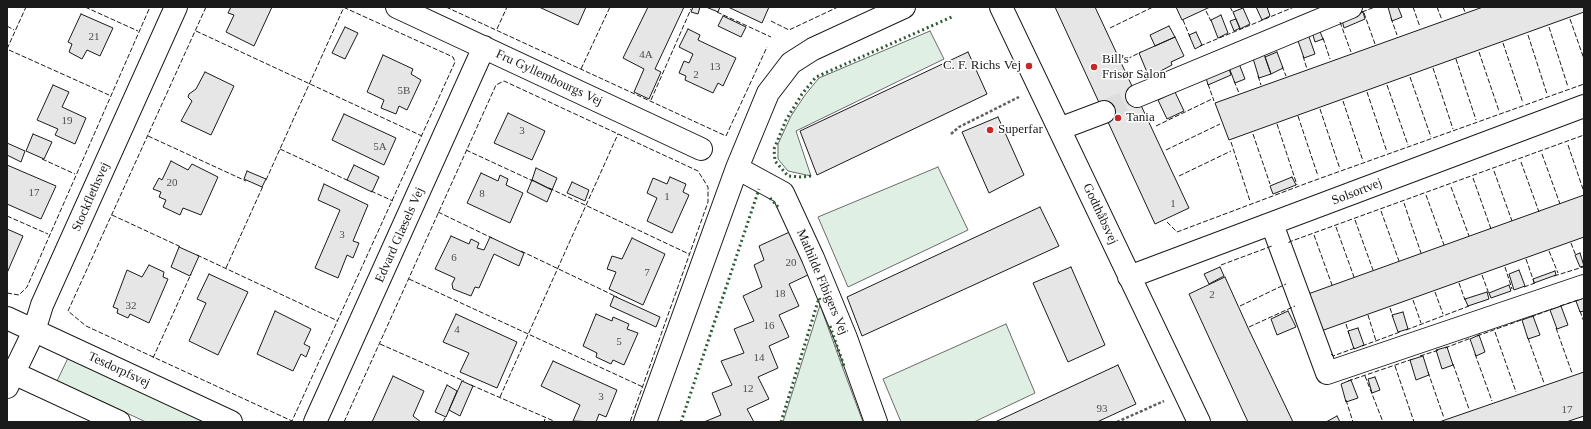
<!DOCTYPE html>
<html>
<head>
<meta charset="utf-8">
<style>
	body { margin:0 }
	#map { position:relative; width:1591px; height:429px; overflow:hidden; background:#fff; font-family:"Times New Roman",serif }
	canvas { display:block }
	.frame { position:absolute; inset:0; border:8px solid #1a1a1a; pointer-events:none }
</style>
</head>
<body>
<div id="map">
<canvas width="1591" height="429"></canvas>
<div class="frame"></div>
</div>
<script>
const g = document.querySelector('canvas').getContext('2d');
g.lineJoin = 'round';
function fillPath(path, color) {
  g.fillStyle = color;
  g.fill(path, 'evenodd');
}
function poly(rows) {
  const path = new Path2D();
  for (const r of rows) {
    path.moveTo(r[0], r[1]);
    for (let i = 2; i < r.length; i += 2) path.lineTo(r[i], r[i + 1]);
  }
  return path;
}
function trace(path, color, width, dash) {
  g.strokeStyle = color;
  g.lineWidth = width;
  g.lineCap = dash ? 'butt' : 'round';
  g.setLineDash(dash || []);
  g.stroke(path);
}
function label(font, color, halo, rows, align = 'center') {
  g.font = font + ' "Times New Roman",serif';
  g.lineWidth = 3;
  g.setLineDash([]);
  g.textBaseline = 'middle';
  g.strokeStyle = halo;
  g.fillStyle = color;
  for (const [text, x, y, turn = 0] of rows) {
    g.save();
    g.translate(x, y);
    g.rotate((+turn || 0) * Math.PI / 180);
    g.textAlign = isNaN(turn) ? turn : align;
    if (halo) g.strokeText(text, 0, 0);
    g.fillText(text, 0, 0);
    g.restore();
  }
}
const green = poly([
	[930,31,944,59,796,131,811,176,788,171,778,159,778,144,791,116,805,95,819,78,930,31],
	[938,167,968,230,848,287,818,217,938,167],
	[820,305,842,366,863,422,783,422,820,305],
	[1006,324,1035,393,974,422,901,422,883,379,1006,324],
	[68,358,206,422,146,422,57,381,68,358]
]);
const building = poly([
	[231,7,272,7,254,46,226,32,234,15,228,13,231,7],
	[539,7,586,7,578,25,539,7],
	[648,7,684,7,655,69,661,72,649,99,634,92,644,69,623,58,648,7],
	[693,7,700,7,698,14,691,12,693,7],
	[706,7,720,7,718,12,706,7],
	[728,7,769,7,762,23,728,7],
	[1055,7,1095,7,1189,208,1155,224,1055,7],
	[1176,7,1210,7,1182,20,1176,7],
	[1256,7,1267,7,1270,16,1262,20,1256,7],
	[1388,7,1398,7,1402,17,1392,21,1388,7],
	[1483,7,1584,7,1584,12,1229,140,1215,103,1483,7],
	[1243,8,1250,24,1240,29,1233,12,1243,8],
	[1363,12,1365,19,1344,28,1342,20,1363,12],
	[81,14,113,28,100,56,87,50,82,59,69,52,72,44,68,42,81,14],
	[1221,15,1228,33,1218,38,1211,20,1221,15],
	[723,16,746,27,741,37,718,26,723,16],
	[1236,19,1240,28,1234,31,1230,21,1236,19],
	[1169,26,1175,37,1155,46,1150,35,1169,26],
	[345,27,358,33,345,59,332,53,345,27],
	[688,29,700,35,698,40,736,58,723,86,718,83,713,93,685,80,686,76,679,73,684,61,689,63,693,54,679,47,688,29],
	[1319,29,1323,39,1315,42,1312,32,1319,29],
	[1196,32,1202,45,1195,49,1189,35,1196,32],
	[1308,34,1315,54,1304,58,1297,38,1308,34],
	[1175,37,1184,56,1171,62,1172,65,1149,77,1139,53,1175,37],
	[1263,51,1271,74,1259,78,1252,55,1263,51],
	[968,52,987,94,817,175,800,131,968,52],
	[1277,52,1283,68,1271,74,1265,57,1277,52],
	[383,55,413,69,411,74,421,80,407,110,399,106,396,114,381,108,384,100,367,92,383,55],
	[1238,61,1245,79,1235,83,1228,65,1238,61],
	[1228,65,1231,75,1208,85,1205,74,1228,65],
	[205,72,234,86,211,135,181,121,192,101,188,97,189,94,196,89,205,72],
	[53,85,69,92,62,107,86,118,75,144,55,135,58,129,37,120,53,85],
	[1175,92,1184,111,1167,119,1158,100,1175,92],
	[508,113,545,131,532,160,494,143,508,113],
	[344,114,396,138,384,165,332,140,344,114],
	[998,117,1024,175,989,193,962,132,998,117],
	[33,134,52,142,44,159,26,151,33,134],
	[7,143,25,151,21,162,7,155,7,143],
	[171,161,188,170,192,164,218,177,201,215,183,208,180,215,163,207,166,200,159,197,161,192,153,189,159,178,162,180,171,161],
	[7,165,56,186,41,219,7,204,7,165],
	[354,165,379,177,372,192,347,180,354,165],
	[536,168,557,178,552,190,532,180,536,168],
	[247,171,266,179,262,187,244,179,247,171],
	[481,173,498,181,500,175,508,179,506,185,523,193,510,223,467,203,481,173],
	[670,177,686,184,683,192,689,195,672,233,647,221,657,198,647,193,653,178,667,184,670,177],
	[1292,177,1296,185,1273,194,1270,186,1292,177],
	[532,180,552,190,547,202,527,192,532,180],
	[572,182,589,190,585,201,567,193,572,182],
	[324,184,368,205,353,241,359,243,353,258,347,255,338,278,315,268,340,210,318,200,324,184],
	[1584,195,1584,237,1321,331,1308,294,1584,195],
	[1040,207,1059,246,862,336,847,297,1040,207],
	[7,229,23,236,7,273,7,229],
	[794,230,810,274,789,284,799,306,779,315,789,337,769,346,778,368,758,377,769,399,747,409,754,422,704,422,721,415,712,393,732,385,721,361,744,353,734,329,754,321,743,296,762,287,754,265,764,260,759,246,794,230],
	[451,236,469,244,471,239,479,243,477,248,484,250,490,237,524,253,519,266,494,254,479,288,475,287,471,296,453,289,452,284,455,278,435,269,451,236],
	[632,238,665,254,643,305,609,289,616,272,607,269,612,256,622,259,632,238],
	[179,247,199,256,190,276,171,267,179,247],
	[1580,253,1584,266,1580,267,1575,255,1580,253],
	[149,265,164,272,163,277,168,279,149,323,130,314,128,318,117,313,118,309,113,307,127,270,142,277,149,265],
	[1071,267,1105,345,1068,362,1033,283,1071,267],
	[1220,267,1224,276,1209,284,1204,274,1220,267],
	[1519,270,1525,286,1514,290,1509,274,1519,270],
	[1555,271,1556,275,1534,283,1533,279,1555,271],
	[209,274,248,292,218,355,189,341,206,303,197,299,209,274],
	[1225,277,1249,330,1293,422,1248,422,1241,407,1189,294,1225,277],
	[1509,285,1511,291,1491,298,1489,293,1509,285],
	[1487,292,1489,299,1468,306,1465,299,1487,292],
	[614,296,660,317,656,327,610,306,614,296],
	[1584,298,1584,311,1580,312,1576,301,1584,298],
	[1561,306,1568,325,1557,329,1550,310,1561,306],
	[275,311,311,329,304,344,310,347,306,357,301,354,293,371,257,354,275,311],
	[1288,311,1296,327,1277,335,1271,319,1288,311],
	[1403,312,1408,329,1398,332,1392,315,1403,312],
	[456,314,517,342,497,388,460,372,469,353,443,342,456,314],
	[596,314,612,321,613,317,629,324,627,329,638,333,624,365,613,360,611,364,596,357,597,353,583,346,596,314],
	[1533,316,1540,335,1528,339,1522,320,1533,316],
	[1358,328,1364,345,1354,349,1348,331,1358,328],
	[1479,335,1485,352,1476,356,1470,339,1479,335],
	[1447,347,1453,365,1442,369,1436,350,1447,347],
	[1423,356,1429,375,1416,380,1410,360,1423,356],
	[553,361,617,390,606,417,599,414,596,422,573,421,580,405,541,386,553,361],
	[1118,365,1136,404,1097,422,995,422,1118,365],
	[1584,372,1584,416,1566,422,1439,422,1584,372],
	[393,376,424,391,413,416,421,422,372,422,393,376],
	[1375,377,1380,390,1372,393,1368,379,1375,377],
	[1351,380,1358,398,1346,402,1341,384,1351,380],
	[462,381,473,386,460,416,449,410,462,381],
	[447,385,457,391,446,417,435,412,447,385],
	[1337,416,1340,422,1326,422,1337,416]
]);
const minorTunnel = poly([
	[1104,112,1137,96]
]);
const path = poly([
	[951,134,959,127,1019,97],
	[1117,422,1164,401]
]);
const minor = poly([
	[397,7,701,149],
	[1001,7,1199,422],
	[1137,96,1351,7],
	[1059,129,1104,112],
	[737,168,783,193,813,258,846,338,876,422],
	[1272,224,1327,373,1584,286],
	[1129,277,1584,106],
	[7,318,231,422],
	[7,370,119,422],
	[7,387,34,331,42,305,176,7],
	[315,422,484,47],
	[645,422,737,168,768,93,791,63,813,49,904,7]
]);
const hedge = poly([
	[811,176,801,177,788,176,775,161,774,149,786,120,802,94,816,77,954,16],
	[770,198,778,207],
	[830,326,844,366],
	[681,422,759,189],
	[781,422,819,298,820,300]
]);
const fence = poly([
	[85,7,138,31],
	[206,7,68,311,86,326,292,421,455,62,453,57,343,7],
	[446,7,726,136,767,47],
	[1230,7,1234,14],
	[1413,7,1420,27],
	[1437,7,1442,20],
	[1463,7,1465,12],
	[1206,11,1211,21],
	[717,12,771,37],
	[1362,12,1375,7],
	[1364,13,1375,44],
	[1391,18,1397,35],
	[1570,19,1584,59],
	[1183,20,1190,37],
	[771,21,789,30,838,7],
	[1340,22,1351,52],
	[7,26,14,30],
	[1549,27,1568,87],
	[1110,28,1153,7],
	[497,29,507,7],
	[196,31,422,136],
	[1528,35,1547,94],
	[1323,38,1330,59],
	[1503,43,1523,103],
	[1200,46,1294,7],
	[7,49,26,7],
	[9,50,109,95],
	[1479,52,1499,111],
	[1303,56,1307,69],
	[1127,59,1141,52],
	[1456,59,1476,120],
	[1282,66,1286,76],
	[1433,68,1453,129],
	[581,69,610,7],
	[1258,76,1261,85],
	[1410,77,1431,137],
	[1234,81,1239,93],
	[1208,84,1214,101],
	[1387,85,1408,145],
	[1367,92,1387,152],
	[651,100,691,9],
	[1343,101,1363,161],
	[1320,109,1340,169],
	[1298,116,1318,176],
	[1277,124,1297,185],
	[1156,126,1212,99],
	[1253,134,1270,184],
	[148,136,246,181],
	[1231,142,1250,201],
	[1568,145,1584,192],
	[280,149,349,181],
	[466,150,533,181],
	[1166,150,1220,124],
	[1542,154,1560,204],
	[42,159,75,174],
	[1521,162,1539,212],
	[1494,171,1512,221],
	[1179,176,1231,151],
	[1473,178,1491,229],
	[266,180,344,7],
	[1451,187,1469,236],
	[549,188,689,254],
	[371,191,393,201],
	[1426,195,1444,245],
	[1404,203,1421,253],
	[1381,211,1399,261],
	[438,212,492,238],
	[112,215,181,247],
	[7,216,48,234],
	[1355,220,1373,270],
	[1167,222,1177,232,1310,182,1584,84],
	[1336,227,1354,277],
	[1314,235,1332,285],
	[1289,243,1289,242,1584,135],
	[1571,243,1576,256],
	[521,251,617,297],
	[1549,251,1558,273],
	[197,255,338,321],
	[1526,259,1534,282],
	[1221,265,1272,246],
	[1505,267,1512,289],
	[226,268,263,186],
	[1482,275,1489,294],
	[1554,276,1583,267],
	[409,279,643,387],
	[1459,283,1465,300],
	[1524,287,1535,283],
	[1435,292,1443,314],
	[7,293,19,295,27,287,150,7],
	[1413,300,1421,323],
	[1240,306,1286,284],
	[1560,306,1578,300],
	[1390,308,1393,317],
	[1580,311,1584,322],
	[1368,315,1376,341],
	[1531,317,1552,309],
	[1346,324,1349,334],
	[1249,327,1295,306],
	[1556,328,1572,373],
	[1406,330,1469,306],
	[1495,332,1516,392],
	[1477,336,1524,319],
	[1528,338,1544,383],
	[380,344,464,381],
	[1362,346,1400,332],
	[1445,348,1471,338],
	[1331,354,1333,356,1355,348],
	[1475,354,1492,401],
	[1420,356,1439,350],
	[153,358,191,274],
	[1453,364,1469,409],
	[1395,366,1414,422],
	[1428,372,1444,418],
	[1365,376,1383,422],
	[1348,381,1413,359],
	[471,385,556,422],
	[500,397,618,134],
	[1346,400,1353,422],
	[344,422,496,85,504,81,698,171,708,187,708,202,630,422],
	[443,422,446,416],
	[544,422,545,419]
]);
const markers = [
	[1029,66,4,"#c62828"],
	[1094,67,4,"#c62828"],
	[1118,118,4,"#c62828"],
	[990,130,4,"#c62828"]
];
const numberNames = [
	["21",94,37],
	["4A",646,55],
	["13",715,67],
	["2",696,75],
	["5B",404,91],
	["19",67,121],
	["3",522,131],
	["5A",380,147],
	["20",172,183],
	["17",34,193],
	["8",482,194],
	["1",667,197],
	["1",1173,204],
	["3",342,235],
	["6",454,258],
	["20",791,263],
	["7",647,273],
	["18",780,294],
	["2",1212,295],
	["32",131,306],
	["16",769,326],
	["4",457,330],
	["5",619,342],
	["14",759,358],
	["12",748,389],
	["3",601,397],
	["93",1102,409],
	["17",1567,410]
];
const poiNames = [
	["Bill's",1102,60],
	["Frisør Salon",1102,75],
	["C. F. Richs Vej",1021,66,"right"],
	["Tania",1126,118],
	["Superfar",998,130]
];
const streetNames = [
	["Fru Gyllembourgs Vej",549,78,25],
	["Solsortvej",1357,192,-21],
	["Stockflethsvej",91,197,-66],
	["Godthåbsvej",1100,214,65],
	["Edvard Glæsels Vej",400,235,-66],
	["Mathilde Fibigers Vej",822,282,67],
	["Tesdorpfsvej",119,370,25]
];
fillPath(green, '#e0efe3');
trace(green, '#6a6a6a', 1);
fillPath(building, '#e6e6e6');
trace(building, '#1a1a1a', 1);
trace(minorTunnel, '#ddd', 22, [22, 11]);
trace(minor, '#1a1a1a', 24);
trace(path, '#5f5f5f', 2.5, [3, 2]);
trace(minor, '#fff', 22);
trace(hedge, '#2b5a34', 3, [2, 3]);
trace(fence, '#1a1a1a', 1, [5, 2]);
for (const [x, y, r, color] of markers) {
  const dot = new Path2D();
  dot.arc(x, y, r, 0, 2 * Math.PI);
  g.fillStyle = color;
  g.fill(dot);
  trace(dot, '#fff', 1.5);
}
label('11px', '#4d4d4d', null, numberNames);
label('13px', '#1a1a1a', '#fff', poiNames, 'left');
label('13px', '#1a1a1a', '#fff', streetNames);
</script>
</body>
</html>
